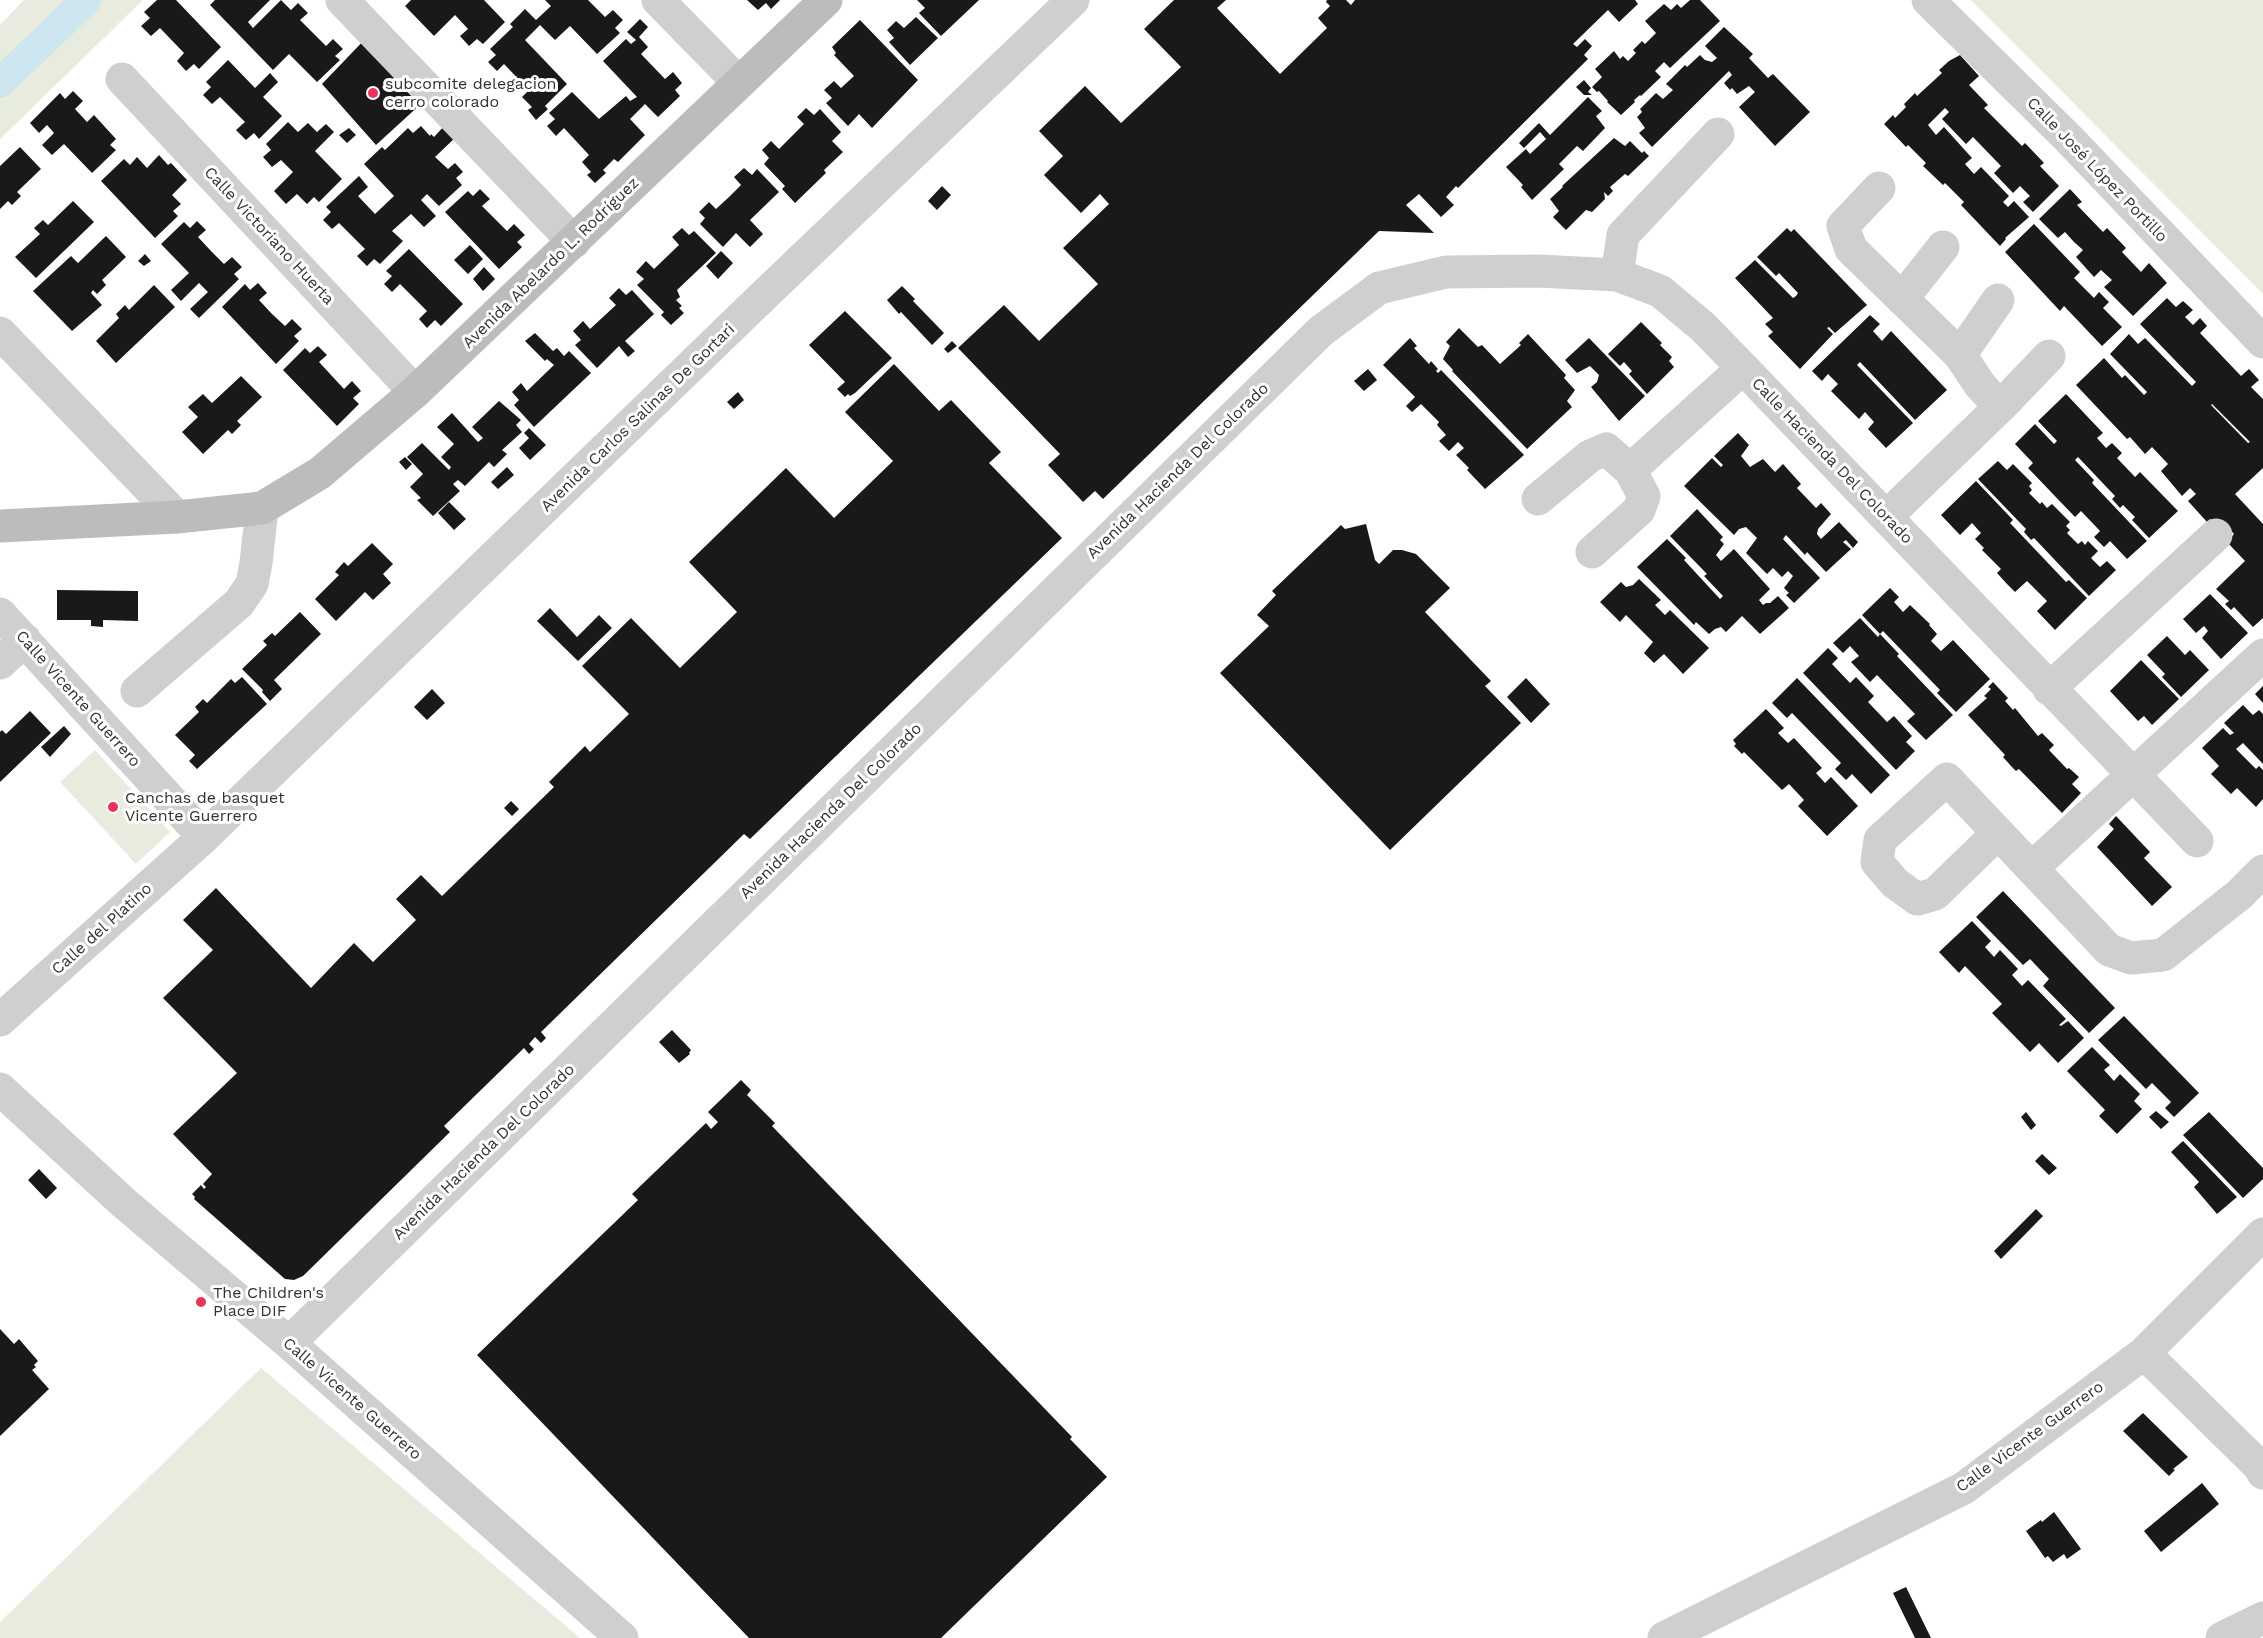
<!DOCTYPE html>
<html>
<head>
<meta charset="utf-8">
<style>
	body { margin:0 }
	canvas { display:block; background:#fff }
</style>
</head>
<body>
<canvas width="2263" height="1638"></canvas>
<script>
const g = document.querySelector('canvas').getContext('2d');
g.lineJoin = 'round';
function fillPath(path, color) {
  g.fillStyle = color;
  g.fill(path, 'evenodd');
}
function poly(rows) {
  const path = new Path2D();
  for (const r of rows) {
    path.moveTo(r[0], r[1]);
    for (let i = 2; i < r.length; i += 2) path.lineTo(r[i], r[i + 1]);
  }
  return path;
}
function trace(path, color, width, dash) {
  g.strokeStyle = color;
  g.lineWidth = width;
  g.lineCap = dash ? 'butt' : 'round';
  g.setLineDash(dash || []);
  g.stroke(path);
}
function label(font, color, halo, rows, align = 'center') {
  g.font = font + ' "Work Sans",sans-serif';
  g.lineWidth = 6;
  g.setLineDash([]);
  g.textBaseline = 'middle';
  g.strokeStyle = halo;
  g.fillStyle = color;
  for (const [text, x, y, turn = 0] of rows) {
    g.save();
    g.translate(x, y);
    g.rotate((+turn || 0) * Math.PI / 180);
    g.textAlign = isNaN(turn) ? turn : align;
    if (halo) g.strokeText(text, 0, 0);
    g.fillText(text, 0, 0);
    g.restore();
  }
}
const green = poly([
	[24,0,143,0,0,139,0,25],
	[1971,0,2263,0,2263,294],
	[95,750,170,832,136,864,60,782],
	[261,1368,580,1638,0,1638,0,1622]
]);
const canal = poly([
	[0,83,86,0]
]);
const building = poly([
	[157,0,176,0,221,47,199,69,194,64,186,71,177,61,184,53,160,28,151,36,141,26,150,18,144,12],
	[215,0,270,0,248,22,253,28,281,0,291,10,298,3,308,13,300,20,326,46,333,39,343,49,335,56,340,60,317,82,289,54,273,70,210,5],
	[411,0,484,0,505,22,483,44,477,39,469,46,460,36,468,29,455,15,434,36,405,6],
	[545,0,588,0,605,17,613,10,623,20,615,28,620,33,597,54,570,26,555,40,540,25,525,40,567,84,545,106,548,109,536,120,528,110,532,107,522,97,529,90,504,64,497,71,488,62,496,55,490,49,513,27,510,24,525,9,536,20,551,6],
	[747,0,780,0,771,9,766,3,758,10],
	[917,0,979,0,941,36,919,13,925,8],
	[1174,0,1226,0,1217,8,1280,74,1327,28,1318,18,1330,6,1326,2,1327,0,1346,0,1351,5,1355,0,1635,0,1638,4,1619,22,1608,10,1573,44,1577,47,1585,39,1592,46,1584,55,1588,59,1458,188,1456,186,1446,197,1454,205,1441,217,1419,194,1406,205,1434,233,1379,231,1103,499,1095,491,1083,502,1048,465,1060,454,958,348,1004,305,1039,341,1098,284,1063,248,1109,204,1100,194,1081,213,1044,175,1063,156,1039,131,1085,86,1121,123,1181,67,1144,29],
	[1690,0,1700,0,1720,21,1670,68,1664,62,1655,71,1661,77,1641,96,1640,95,1634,100,1635,102,1621,115,1607,102,1608,101,1599,91,1597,92,1592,87,1602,77,1595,69,1614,51,1620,59,1623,56,1628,61,1636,53,1633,50,1642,41,1645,44,1656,33,1645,21,1664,4,1671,10,1677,4,1681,8],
	[916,17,938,38,910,65,889,42,894,38,887,30,896,21,904,28],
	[640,19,648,27,639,37,648,47,641,54,665,79,673,72,682,83,675,90,680,96,658,117,645,104,630,119,645,135,618,162,614,159,603,170,606,173,595,183,587,175,591,172,582,162,589,155,564,128,556,136,547,126,555,119,549,113,572,92,599,119,626,96,630,101,637,97,603,61,626,39,631,44,636,40,627,32],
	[860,20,918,80,872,128,859,114,848,126,826,103,832,98,824,90,834,81,841,88,854,76,834,55,836,53,832,47],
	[1724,27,1753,54,1749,58,1768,78,1773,74,1810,112,1775,146,1739,107,1755,92,1749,86,1737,94,1732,88,1730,90,1724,83,1732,75,1729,71,1652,147,1639,133,1645,128,1637,117,1642,112,1640,109,1656,93,1663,99,1673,90,1666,84,1685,65,1687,67,1700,55,1705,60,1712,62,1717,58,1705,46],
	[368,36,423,102,376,145,322,84],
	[1960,55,1979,76,1969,85,1988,105,1984,108,2022,146,2025,143,2044,163,2040,166,2059,186,2033,212,2023,202,2030,196,2020,186,2013,193,1994,173,2001,166,1973,137,1966,144,1942,119,1949,112,1945,108,1928,125,1936,135,1944,127,1972,158,1965,164,1974,174,1981,167,2009,196,2003,202,2008,207,2014,201,2029,217,2005,238,2006,239,2000,246,1961,205,1964,202,1945,183,1943,185,1923,166,1926,163,1908,145,1906,147,1884,124,1893,115,1895,118,1906,107,1904,104,1915,93,1917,96,1942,73,1939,70,1949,61],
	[228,60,255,88,270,73,278,82,263,97,282,116,259,139,254,133,246,140,236,130,245,122,220,97,212,104,203,95,211,87,206,82],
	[1584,80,1591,88,1588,92,1592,95,1584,95,1576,87],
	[73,91,83,101,75,109,87,122,94,115,116,139,110,145,116,150,92,173,64,144,52,155,42,145,54,133,47,125,39,133,30,123,60,93,65,99],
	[1588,97,1602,111,1596,116,1605,128,1583,151,1577,146,1559,164,1564,169,1532,200,1521,187,1523,185,1506,167,1526,149,1530,154,1546,139,1540,132,1524,148,1519,143,1539,123,1550,135],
	[806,108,814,115,820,109,841,132,832,141,843,152,824,170,826,173,795,203,782,189,785,186,764,164,769,158,762,150,771,141,779,149,804,124,797,117],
	[288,122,298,132,308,123,317,132,326,124,334,132,315,151,342,179,319,202,314,197,307,204,297,194,286,204,274,191,293,172,281,160,272,167,263,157,271,150,266,144],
	[446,124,457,136,435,157,448,169,455,163,463,172,456,178,462,185,439,206,427,194,421,200,436,216,424,227,411,214,392,231,403,241,380,264,374,259,367,266,357,256,365,249,339,223,332,229,323,220,331,212,326,207,359,176,368,187,358,196,375,214,394,196,364,164,382,147,385,150,408,128,413,133,421,126,430,136,431,134,434,137],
	[349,128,356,135,347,143,339,135],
	[1614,138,1625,146,1630,141,1642,153,1644,151,1649,156,1628,176,1625,174,1610,187,1613,191,1608,196,1604,192,1605,199,1592,212,1586,210,1566,230,1553,217,1559,211,1550,199,1563,187,1562,186],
	[20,147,41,169,17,192,21,196,12,205,8,201,0,209,0,166],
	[159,155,168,165,171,163,187,180,172,195,181,204,173,211,178,216,155,238,101,181,124,159,130,165,137,157,147,168],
	[744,168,752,175,757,169,779,192,750,220,763,234,750,247,736,233,723,247,700,224,705,218,699,212,709,202,716,209,729,197,741,185,734,177],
	[942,186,951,195,937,210,928,201],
	[480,189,490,199,482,206,507,231,514,224,525,235,517,242,522,247,499,269,445,212,468,191,473,196],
	[2070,189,2082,202,2077,205,2103,232,2107,228,2126,248,2122,252,2141,272,2149,263,2167,283,2133,316,2104,287,2112,280,2101,270,2094,277,2076,257,2083,250,2074,242,2065,232,2058,238,2039,219],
	[73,201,94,222,36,278,15,257,40,234,34,228,43,220,48,225],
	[197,221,206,230,198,237,211,251,224,264,232,257,242,267,234,274,239,279,199,318,190,309,208,292,199,283,181,301,171,290,189,273,161,244,184,222,190,228],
	[2034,224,2080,272,2074,278,2094,298,2099,292,2109,302,2103,308,2122,327,2102,346,2064,306,2060,311,2005,252],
	[682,228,689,235,694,231,716,253,677,290,680,297,676,300,682,306,679,308,684,313,671,325,661,315,664,312,637,285,644,279,636,272,646,261,654,269,679,245,672,237],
	[1787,228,1791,232,1794,229,1867,305,1835,333,1829,327,1827,328,1833,334,1800,369,1768,336,1773,332,1765,324,1773,318,1735,278,1755,260,1793,298,1796,296,1798,293,1779,273,1776,276,1757,257],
	[106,236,126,257,102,280,106,285,97,294,93,290,91,293,102,305,72,331,33,291,71,256,78,263],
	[470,245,483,259,468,274,454,260],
	[409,249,463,304,441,326,435,320,427,328,419,319,427,311,400,284,392,292,384,284,392,276,386,271],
	[721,251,733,263,718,279,706,266],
	[145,254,151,261,144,266,138,261],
	[484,267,495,279,483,291,473,279],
	[258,283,267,293,259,300,272,314,285,326,292,319,302,329,294,336,299,341,276,364,222,307,245,284,250,290],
	[154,285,175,307,116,363,96,341,119,318,116,314,125,305,129,310],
	[902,286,915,299,913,301,944,333,932,345,901,312,899,314,887,300],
	[619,288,626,295,632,290,654,314,625,341,635,351,628,357,619,346,597,368,575,345,581,340,573,331,583,321,590,329,616,305,609,298],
	[2167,298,2176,307,2183,301,2193,310,2185,317,2193,325,2200,318,2207,326,2200,333,2241,376,2249,369,2259,380,2251,387,2263,399,2263,468,2235,494,2263,524,2263,618,2253,627,2234,607,2231,610,2225,604,2229,601,2216,589,2245,561,2227,542,2234,534,2225,524,2219,529,2210,519,2207,522,2188,501,2196,494,2190,488,2182,496,2161,471,2168,464,2152,447,2145,454,2130,437,2127,439,2076,385,2104,358,2122,378,2125,375,2144,395,2147,392,2110,354,2129,334,2138,344,2145,338,2192,386,2196,382,2140,324],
	[2212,404,2250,442,2248,443,2211,405],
	[845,311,892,358,855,393,850,396,848,394,845,397,837,389,845,382,809,345],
	[1870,315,1880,324,1873,331,1882,341,1891,331,1947,390,1915,420,1860,362,1857,365,1913,423,1886,448,1868,429,1874,422,1865,412,1859,419,1831,391,1838,384,1828,374,1822,381,1812,371],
	[1641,322,1662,343,1660,345,1672,357,1669,361,1674,367,1647,394,1629,374,1632,371,1624,362,1620,366,1608,354],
	[1459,328,1478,347,1482,345,1500,364,1521,345,1519,343,1528,334,1566,375,1564,378,1575,390,1567,401,1572,407,1527,449,1452,371,1453,370,1443,359,1450,346,1446,342],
	[535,333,553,351,557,348,564,356,569,351,591,373,534,427,514,405,519,400,512,392,521,383,527,391,554,365,547,359,545,361,525,341],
	[1410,338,1417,346,1414,348,1429,364,1431,361,1438,369,1436,371,1438,373,1441,370,1524,455,1485,489,1467,470,1469,468,1456,455,1464,448,1458,442,1449,451,1439,441,1446,435,1437,425,1439,422,1421,404,1412,412,1406,406,1415,397,1383,365],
	[1589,338,1645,396,1619,421,1591,387,1597,382,1599,375,1590,366,1577,373,1565,360],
	[952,341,957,346,948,353,944,349],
	[318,346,327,355,319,362,344,389,352,381,361,391,353,398,359,404,337,426,283,370,305,348,310,353],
	[894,364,939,411,951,400,1001,452,989,463,1062,538,750,839,744,834,541,1032,546,1038,541,1043,535,1037,529,1044,534,1049,529,1054,524,1048,444,1126,450,1132,303,1276,294,1280,285,1279,194,1199,195,1197,192,1194,201,1185,204,1189,206,1187,203,1184,212,1174,173,1134,237,1073,163,998,213,950,183,920,216,888,311,988,354,943,373,962,416,920,396,899,421,875,442,896,554,787,549,782,585,746,590,752,629,714,582,666,631,618,680,668,737,612,689,562,786,468,834,518,893,461,845,412],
	[1368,369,1377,380,1364,391,1354,381],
	[241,376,262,397,237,421,241,425,232,434,228,430,203,454,182,432,198,417,188,407,203,394,212,403],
	[738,392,744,400,734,409,727,402],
	[2066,394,2103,433,2097,438,2106,448,2112,443,2122,453,2117,458,2135,477,2140,472,2178,511,2149,538,2132,520,2135,517,2123,505,2120,508,2112,499,2115,496,2078,457,2075,460,2094,480,2092,483,2147,541,2127,559,2110,541,2104,547,2094,537,2100,531,2081,511,2075,517,2028,468,2033,463,2015,444,2035,424,2054,444,2057,441,2038,421],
	[499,401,521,420,516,425,522,432,502,450,507,454,494,467,489,462,465,486,458,480,453,484,460,491,433,516,417,500,421,498,410,487,423,474,407,457,422,443,449,470,451,467,441,457,454,444,437,427,452,413,478,442,483,438,472,427],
	[529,428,546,445,530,460,519,448,529,438,524,433],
	[1738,433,1749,445,1741,456,1750,467,1763,459,1775,472,1783,464,1801,484,1797,488,1816,508,1821,503,1831,514,1818,529,1817,534,1821,539,1839,522,1858,542,1853,548,1846,540,1843,542,1851,549,1826,572,1807,552,1805,555,1786,535,1783,539,1820,578,1794,603,1786,595,1789,593,1784,588,1793,576,1788,571,1782,577,1773,568,1767,574,1746,553,1757,538,1746,527,1739,529,1734,535,1684,486,1712,458,1721,467,1723,465,1714,456],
	[405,457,412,464,406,470,399,462],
	[1998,461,2007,470,2013,464,2032,483,2029,486,2032,490,2029,493,2040,504,2042,502,2047,508,2052,504,2070,522,2066,526,2070,530,2067,533,2078,544,2082,541,2085,545,2088,541,2098,551,2091,558,2100,567,2107,561,2116,570,2089,596,2034,538,2031,540,2024,532,2026,529,1978,479],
	[507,467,514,475,498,489,491,482],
	[1976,481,2013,520,2010,523,2066,582,2069,580,2087,598,2055,630,2037,611,2047,601,2027,581,2015,592,2007,584,1997,573,2001,569,1982,550,1984,548,1975,539,1981,533,1972,523,1960,535,1941,515],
	[449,502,466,519,454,530,438,513],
	[1697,509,1723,537,1720,540,1724,544,1716,555,1721,561,1734,549,1770,589,1759,600,1763,605,1766,603,1770,603,1778,596,1789,608,1760,634,1742,616,1726,632,1721,627,1715,629,1709,634,1696,622,1694,625,1637,567,1667,539,1686,558,1684,560,1720,599,1723,596,1704,576,1707,574,1670,536],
	[1366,524,1375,560,1379,564,1393,550,1402,550,1416,554,1450,588,1425,612,1491,681,1485,686,1521,723,1390,850,1220,673,1269,626,1257,615,1276,595,1272,591,1341,525,1345,529],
	[372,543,393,564,383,574,391,583,373,600,365,592,336,621,315,599,339,575,335,572,344,562,348,566],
	[1639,579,1661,600,1655,605,1665,615,1670,610,1709,648,1683,674,1664,654,1654,663,1644,653,1653,642,1626,615,1620,622,1600,602,1621,582,1626,587,1633,585],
	[1890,588,1899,597,1894,602,1903,612,1910,605,1930,624,1929,625,1937,634,1931,641,1941,651,1953,640,1990,679,1956,712,1937,693,1940,690,1883,631,1880,634,1862,615],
	[57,590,138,591,138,621,103,620,103,627,91,626,91,620,57,620],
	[2210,594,2248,633,2221,659,2202,638,2208,631,2204,626,2196,633,2183,619],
	[550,608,577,637,599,615,612,628,578,661,537,621],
	[300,612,321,634,274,680,282,689,270,701,262,692,263,690,242,669,267,645,263,641,272,633,275,636],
	[1860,618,1878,637,1880,634,1899,654,1897,656,1953,715,1926,740,1907,721,1915,714,1877,675,1870,682,1851,662,1859,656,1850,646,1843,653,1833,643],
	[2167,636,2185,655,2190,650,2209,670,2181,697,2162,677,2165,674,2147,655],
	[1828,648,1838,658,1832,664,1850,683,1856,677,1874,696,1868,702,1887,722,1894,716,1912,736,1906,742,1915,751,1896,770,1803,673],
	[2141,660,2179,699,2152,725,2144,716,2138,721,2110,691],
	[242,677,267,704,197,769,189,761,195,755,175,735,199,712,195,707,203,699,207,703,231,679,235,683],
	[1526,678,1550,704,1531,723,1507,697],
	[1797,678,1890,775,1871,794,1852,774,1846,780,1835,769,1841,763,1792,713,1787,718,1772,703],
	[1993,682,2008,698,2005,701,2013,710,2015,708,2038,736,2042,733,2054,745,2049,750,2067,769,2069,768,2079,777,2072,784,2081,793,2062,813,2019,769,2016,771,2011,766,2003,757,2005,755,1968,715,1987,698,1984,696,1991,689,1988,687],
	[2263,686,2263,703,2255,694],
	[432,689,445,703,427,720,414,707],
	[2243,705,2253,715,2259,710,2263,714,2263,764,2243,743,2236,749,2256,769,2259,766,2263,770,2263,799,2256,807,2237,788,2231,794,2211,774,2219,766,2202,748,2223,728,2230,735,2234,733,2224,723],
	[1766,709,1784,728,1778,733,1788,743,1794,738,1822,768,1816,773,1825,783,1831,777,1858,806,1827,836,1798,806,1804,800,1789,784,1782,790,1744,752,1742,754,1734,746,1736,744,1733,740],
	[30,711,51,733,0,782,0,732,2,730,6,734],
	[64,726,71,734,50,757,41,747],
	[511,801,519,809,512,816,504,808],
	[2116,816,2150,852,2144,858,2172,887,2152,906,2097,847,2114,829,2109,824],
	[2003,891,2115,1008,2089,1033,2043,986,2049,979,2030,959,2023,965,1976,917],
	[1972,921,1991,941,1985,947,1994,957,2000,950,2018,969,2012,975,2022,986,2028,980,2066,1019,2059,1025,2061,1026,2068,1021,2084,1038,2058,1063,2039,1043,2030,1052,1992,1013,2002,1004,1965,966,1959,973,1939,952],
	[2124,1016,2199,1093,2174,1117,2165,1108,2171,1102,2152,1083,2146,1089,2098,1040],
	[672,1030,691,1050,689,1053,690,1054,679,1063,659,1042],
	[2092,1047,2110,1065,2104,1070,2114,1081,2120,1074,2140,1094,2134,1101,2142,1109,2117,1134,2099,1116,2105,1110,2067,1071],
	[741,1080,751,1090,747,1095,775,1123,772,1126,1072,1437,1070,1439,1107,1477,941,1638,749,1638,477,1355,638,1200,632,1194,706,1123,711,1129,718,1122,708,1112],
	[2156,1111,2169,1122,2161,1129,2149,1117],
	[2026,1112,2036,1125,2031,1130,2021,1117],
	[2209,1112,2263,1168,2263,1179,2243,1198,2183,1135],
	[2183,1141,2237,1197,2217,1214,2194,1187,2199,1182,2171,1152],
	[2042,1154,2057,1168,2049,1175,2035,1161],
	[39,1169,57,1188,46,1199,28,1180],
	[2036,1209,2043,1216,2001,1259,1994,1251],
	[0,1329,14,1344,19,1339,38,1361,34,1365,36,1367,32,1370,49,1389,0,1436],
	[2143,1413,2188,1457,2173,1469,2175,1470,2169,1476,2123,1431],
	[2202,1483,2219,1504,2161,1552,2144,1531],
	[2054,1512,2081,1549,2067,1559,2064,1554,2053,1562,2048,1556,2045,1558,2026,1531,2041,1520,2042,1522],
	[1906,1587,1931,1638,1915,1638,1893,1593]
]);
const street = poly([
	[342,0,574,242],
	[658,0,739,83],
	[1928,0,2068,138,2263,342],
	[122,79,415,392],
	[1879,188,1843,226,1851,249,1960,355,1980,385,2000,407,1886,517],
	[1617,275,1623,235,1718,134],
	[1902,299,1943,247],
	[0,333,177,517],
	[1960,355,1998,300],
	[2000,407,2049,356],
	[1630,470,1743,368],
	[1538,499,1590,456,1606,449,1630,470,1644,496,1639,510,1592,552],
	[0,614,204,837],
	[0,663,25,640],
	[2049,689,2216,535],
	[137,691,239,603,252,584,256,563,262,508],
	[1998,833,1935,894,1917,899,1895,883,1877,862,1880,840,1947,779,2109,950,2131,958,2163,955,2240,894,2263,871],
	[2032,868,2263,655],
	[0,1020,204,837,757,302,1073,0],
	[0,1089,124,1203,289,1343,622,1638],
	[289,1343,1321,331,1379,288,1446,272,1538,271,1617,275,1660,291,1703,327,1743,368,2197,841],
	[2144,1353,2260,1467,2263,1473],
	[1664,1638,1964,1488,2144,1353,2263,1234],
	[2222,1638,2263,1618]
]);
const secondary = poly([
	[0,526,177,517,262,508,320,473,415,392,826,0]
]);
const markers = [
	[373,93,6,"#eb3359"],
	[113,807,6,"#eb3359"],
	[201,1302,6,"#eb3359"]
];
const poiNames = [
	["subcomite delegacion",385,84],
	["cerro colorado",385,102],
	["Canchas de basquet",125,798],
	["Vicente Guerrero",125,816],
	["The Children's",213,1293],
	["Place DIF",213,1311]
];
const streetNames = [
	["Calle José López Portillo",2097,170,46],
	["Calle Victoriano Huerta",269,236,47],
	["Avenida Abelardo L. Rodríguez",551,263,-44],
	["Avenida Carlos Salinas De Gortari",638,418,-44],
	["Calle Hacienda Del Colorado",1832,461,46],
	["Avenida Hacienda Del Colorado",1178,471,-44],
	["Calle Vicente Guerrero",78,699,48],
	["Avenida Hacienda Del Colorado",831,811,-44],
	["Calle del Platino",102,929,-42],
	["Avenida Hacienda Del Colorado",484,1152,-44],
	["Calle Vicente Guerrero",352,1399,41],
	["Calle Vicente Guerrero",2030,1437,-36]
];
fillPath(green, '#e7ecde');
trace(canal, '#cde6ef', 30);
fillPath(building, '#191919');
trace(street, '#cfcfcf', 33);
trace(secondary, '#bcbcbc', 33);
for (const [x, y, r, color] of markers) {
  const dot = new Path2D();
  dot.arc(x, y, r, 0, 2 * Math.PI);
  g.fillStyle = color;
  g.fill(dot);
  trace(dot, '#fff', 2);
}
label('16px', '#323232', '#fff', poiNames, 'left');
label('16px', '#323232', '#fff', streetNames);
</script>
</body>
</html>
